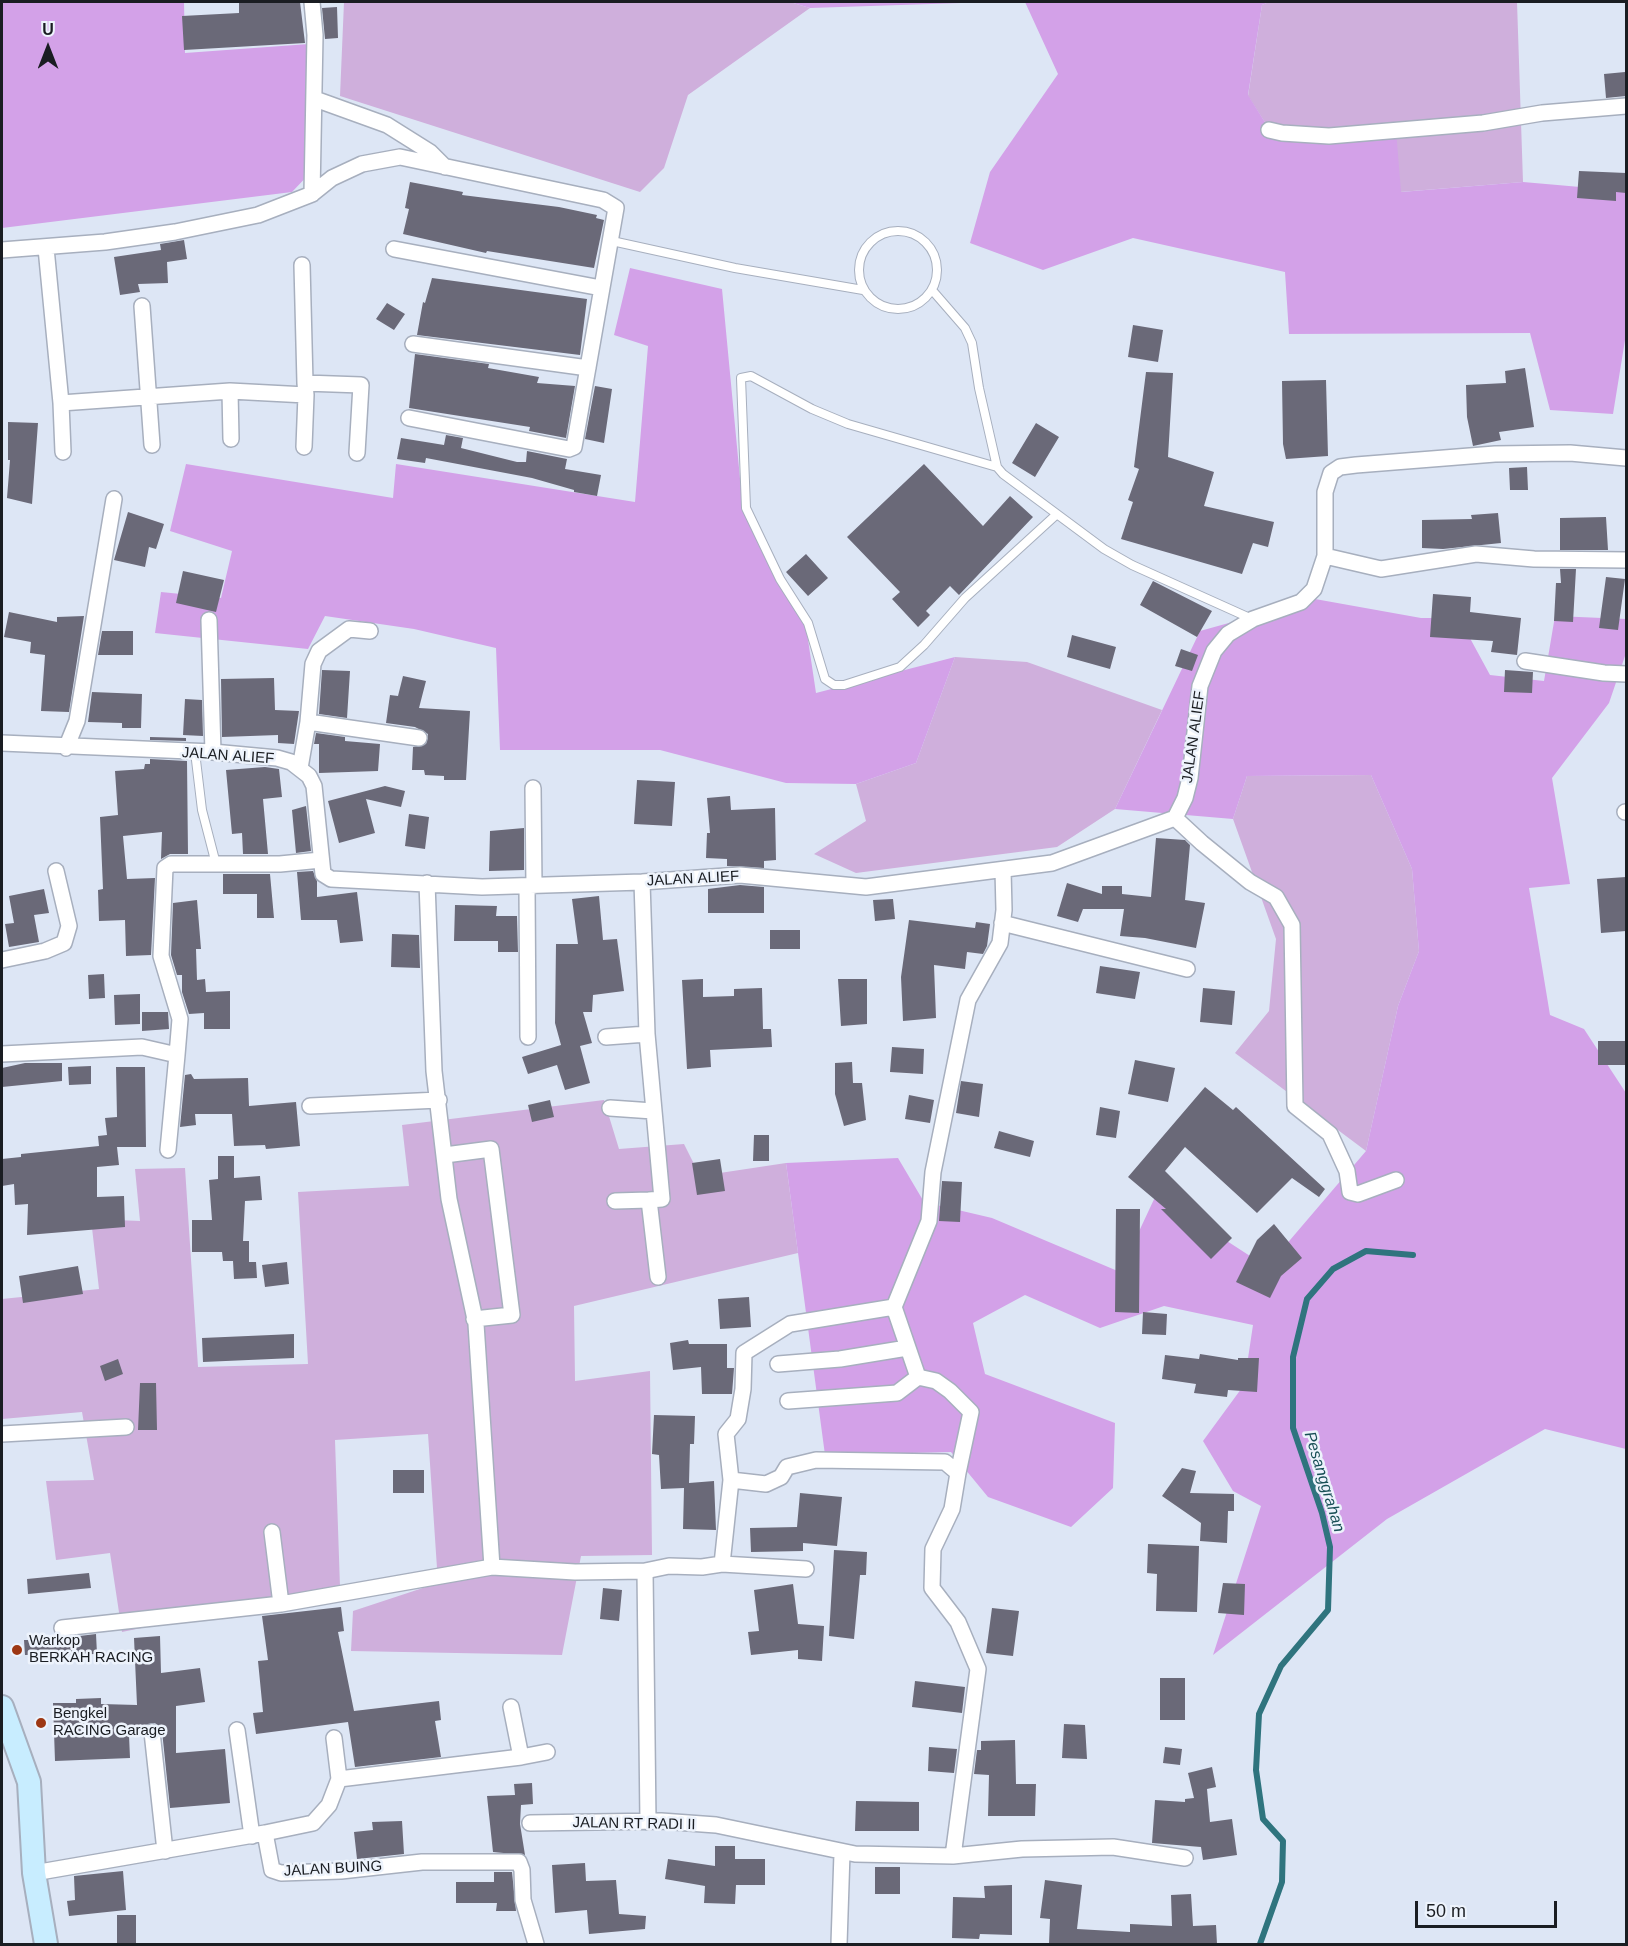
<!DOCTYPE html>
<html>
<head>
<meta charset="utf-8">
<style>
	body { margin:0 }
	#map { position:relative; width:1628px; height:1946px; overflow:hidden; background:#dde6f5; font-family:Arial,sans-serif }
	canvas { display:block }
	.frame { position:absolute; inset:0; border:3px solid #1a1d22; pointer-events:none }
	.north { position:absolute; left:18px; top:18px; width:60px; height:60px; -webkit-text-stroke:4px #edf3fc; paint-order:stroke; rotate:0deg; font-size:16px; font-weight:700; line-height:24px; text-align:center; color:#1a1d22 }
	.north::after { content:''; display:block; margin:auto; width:21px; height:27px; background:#1a1d22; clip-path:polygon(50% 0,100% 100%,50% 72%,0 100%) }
	.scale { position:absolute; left:1415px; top:1901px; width:142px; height:27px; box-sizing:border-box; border:3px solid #1a1d22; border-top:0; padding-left:8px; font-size:18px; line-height:21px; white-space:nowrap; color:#1a1d22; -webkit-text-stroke:4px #edf3fc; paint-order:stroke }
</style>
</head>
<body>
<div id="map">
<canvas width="1628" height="1946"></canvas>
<div class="frame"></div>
<div class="north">U</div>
<div class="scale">50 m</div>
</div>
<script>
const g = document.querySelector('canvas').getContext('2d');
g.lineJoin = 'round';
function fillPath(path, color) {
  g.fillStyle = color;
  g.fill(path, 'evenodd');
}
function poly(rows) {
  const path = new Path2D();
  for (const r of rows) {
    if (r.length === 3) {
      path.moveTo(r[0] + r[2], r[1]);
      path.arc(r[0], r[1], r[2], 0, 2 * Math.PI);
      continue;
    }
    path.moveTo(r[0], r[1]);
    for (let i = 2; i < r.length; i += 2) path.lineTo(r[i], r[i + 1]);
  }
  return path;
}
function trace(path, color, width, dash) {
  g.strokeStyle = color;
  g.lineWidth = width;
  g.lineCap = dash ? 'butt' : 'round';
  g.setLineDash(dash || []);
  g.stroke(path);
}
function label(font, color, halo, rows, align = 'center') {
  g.font = font + ' Arial,sans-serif';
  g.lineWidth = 5;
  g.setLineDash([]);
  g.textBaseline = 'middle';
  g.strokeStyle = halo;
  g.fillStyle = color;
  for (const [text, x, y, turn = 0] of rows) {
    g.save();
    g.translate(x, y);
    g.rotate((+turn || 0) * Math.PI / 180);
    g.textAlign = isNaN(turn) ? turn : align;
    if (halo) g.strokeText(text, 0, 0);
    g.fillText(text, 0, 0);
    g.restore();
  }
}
const green = poly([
	[344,2,790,2,810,8,688,95,664,168,640,192,340,96],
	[1269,2,1517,2,1523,182,1400,192,1268,127,1248,96,1262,5],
	[955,657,1027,662,1162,710,1115,809,1057,847,856,873,814,854,866,821,856,784,916,763],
	[1371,775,1412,869,1419,951,1398,1006,1366,1151,1235,1053,1269,1011,1276,939,1233,819,1247,776],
	[604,1100,619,1149,684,1144,700,1176,786,1163,798,1253,574,1306,575,1381,650,1371,652,1555,581,1556,562,1655,351,1651,353,1611,438,1583,428,1434,335,1440,340,1587,122,1632,110,1553,56,1560,46,1481,94,1480,82,1412,2,1419,2,1299,99,1289,91,1219,140,1221,135,1169,185,1168,198,1367,308,1364,298,1192,409,1186,402,1125]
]);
const forest = poly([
	[2,2,184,2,185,53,309,44,312,171,292,192,2,228],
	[790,2,991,2,810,8],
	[1025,2,1269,2,1262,5,1248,95,1268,127,1396,130,1401,192,1523,182,1626,191,1626,334,1613,414,1550,410,1530,333,1289,334,1285,272,1133,238,1043,270,970,243,990,172,1058,74],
	[630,268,722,289,743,510,804,613,816,693,955,657,916,763,856,784,786,783,660,750,500,750,496,648,414,629,325,616,308,649,155,633,161,592,221,598,232,551,170,531,186,464,393,498,396,464,635,502,648,346,614,335],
	[1315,599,1421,618,1459,618,1490,675,1544,681,1555,616,1626,619,1626,653,1609,703,1552,778,1570,884,1529,888,1550,1015,1584,1029,1626,1093,1626,1449,1545,1429,1387,1519,1213,1655,1261,1506,1233,1491,1203,1441,1244,1385,1253,1325,1164,1306,1100,1328,1025,1295,973,1323,985,1374,1115,1423,1113,1488,1071,1527,988,1497,951,1452,825,1455,786,1163,898,1158,924,1202,992,1218,1120,1272,1156,1195,1267,1267,1366,1151,1398,1006,1419,951,1412,869,1371,775,1247,776,1233,819,1115,809,1200,631]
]);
const stream = poly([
	[1260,1944,1282,1882,1283,1841,1263,1819,1256,1770,1259,1714,1281,1666,1328,1610,1330,1547,1322,1513,1293,1428,1293,1357,1307,1299,1333,1269,1366,1251,1413,1255]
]);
const building = poly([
	[239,2,300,2,305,43,184,50,182,16,239,13],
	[337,7,338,38,325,39,322,8],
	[1625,72,1626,96,1606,98,1604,74],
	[1579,171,1626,173,1626,193,1616,192,1616,201,1577,198],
	[410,182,463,192,462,195,559,207,597,215,596,218,604,220,594,268,487,251,486,253,403,234,409,209,405,208],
	[184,240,187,259,167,262,168,283,138,284,140,292,120,295,114,257,161,250,160,244],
	[432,278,587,299,580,355,417,335,423,302,425,303],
	[387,303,405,314,394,330,376,319],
	[1133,325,1163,330,1158,362,1128,357],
	[415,354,489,364,488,368,539,377,537,383,575,386,566,438,529,431,530,427,409,408],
	[1525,368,1534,427,1499,432,1501,440,1473,446,1467,417,1466,385,1506,383,1505,371],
	[1146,372,1173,373,1168,457,1214,472,1204,506,1274,522,1268,547,1253,543,1242,574,1121,539,1133,502,1128,500,1139,469,1134,467],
	[1326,380,1328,456,1286,459,1283,444,1282,381],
	[595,386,612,389,604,443,585,439],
	[8,422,38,423,32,504,7,498,10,460,8,460],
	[1036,423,1059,437,1035,477,1012,463],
	[446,435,463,438,461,448,517,462,526,462,527,451,567,459,565,469,601,475,597,496,574,492,574,490,532,478,426,458,425,463,397,459,401,438,444,445],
	[924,464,983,526,1010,496,1033,517,959,595,950,586,926,611,930,615,918,627,892,599,900,592,847,537],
	[1527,467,1528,490,1510,490,1509,468],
	[128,512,164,524,156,549,149,547,145,567,114,560],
	[1498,513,1501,543,1443,549,1422,548,1422,520,1472,519,1471,515],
	[1606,517,1608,550,1560,550,1560,518],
	[806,554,828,578,808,596,786,572],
	[1560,569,1576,569,1573,622,1554,621,1556,583,1561,583],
	[183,571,224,580,216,612,176,603],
	[1606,577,1625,579,1618,630,1599,628],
	[1153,581,1212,611,1197,637,1140,605],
	[1433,594,1471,597,1470,612,1521,618,1517,655,1491,652,1493,641,1430,637],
	[9,612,57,622,57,617,84,616,69,712,41,711,45,655,30,653,31,642,4,637],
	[102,631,133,631,133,655,98,655],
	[1072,635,1116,647,1110,669,1067,657],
	[1181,649,1198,655,1192,671,1175,666],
	[322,670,350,671,347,718,319,714],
	[1505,670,1533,672,1532,693,1504,692],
	[403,676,426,681,419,708,470,711,466,780,444,780,444,776,425,775,424,770,412,770,413,747,426,744,428,734,415,727,386,723,390,695,398,696],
	[274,678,275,710,299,711,294,744,278,743,278,735,222,737,221,679],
	[92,692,142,694,141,728,122,728,122,723,88,722],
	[185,699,202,700,203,736,183,735],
	[316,733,345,737,345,741,380,744,378,771,319,773,319,744,314,744],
	[150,737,186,738,186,741,150,740],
	[150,759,187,761,188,854,170,854,161,859,162,832,123,836,127,879,155,878,151,955,126,956,125,920,99,921,98,890,103,889,100,817,118,815,115,771,144,769,145,764,150,764],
	[265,767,279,769,282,797,263,799,268,854,243,854,242,833,232,834,226,770],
	[637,780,675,782,672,826,634,824],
	[385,786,405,791,401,807,366,799,375,833,339,843,328,801],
	[730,796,731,810,775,808,776,860,764,861,764,868,727,866,727,859,706,858,707,833,710,833,707,798],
	[306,806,311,851,296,853,292,810],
	[409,814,429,817,425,849,405,846],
	[524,828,524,870,489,871,490,831],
	[1156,838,1185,840,1190,845,1185,900,1205,903,1196,948,1145,938,1120,936,1124,909,1083,909,1078,922,1057,916,1067,883,1102,894,1102,886,1122,886,1122,894,1151,897],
	[313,871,317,881,317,897,357,892,363,941,340,943,337,920,301,920,297,872],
	[223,874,270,874,274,918,257,918,257,894,223,894],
	[1626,877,1626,931,1601,933,1597,879],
	[740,885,764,887,764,913,708,913,708,889],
	[44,889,49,913,34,915,39,942,9,947,5,924,14,923,9,896],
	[599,896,603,940,617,939,624,991,593,995,592,1012,583,1012,592,1043,580,1046,590,1083,565,1090,557,1065,528,1074,522,1057,561,1045,555,1023,556,944,578,944,572,899],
	[893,899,895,919,875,921,873,900],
	[197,900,201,949,196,949,197,980,205,979,206,992,230,991,230,1029,204,1029,204,1013,189,1014,182,992,182,975,177,975,171,955,173,903],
	[455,905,497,906,496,916,517,916,518,952,498,952,498,941,454,941],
	[909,920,975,928,976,922,990,924,987,946,983,954,967,952,965,969,934,965,936,1018,903,1021,901,977],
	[770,930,800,930,800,949,770,949],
	[392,934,419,935,420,968,391,967],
	[1100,966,1140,972,1135,999,1096,993],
	[104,974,105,998,89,999,88,975],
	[703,979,703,997,734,996,734,989,762,988,763,1029,771,1029,772,1047,710,1050,711,1067,687,1069,682,980],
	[838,979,867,979,867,1024,841,1026],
	[1203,988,1235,991,1232,1025,1200,1022],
	[140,994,140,1024,115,1025,114,995],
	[142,1012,168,1012,169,1029,142,1031],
	[1598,1041,1625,1041,1625,1065,1598,1065],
	[892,1047,924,1049,923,1074,890,1072],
	[1135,1060,1175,1068,1168,1102,1128,1094],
	[852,1062,853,1083,862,1083,866,1120,844,1126,835,1094,835,1063],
	[25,1063,62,1063,62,1081,2,1087,2,1068],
	[91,1066,91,1084,69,1085,68,1067],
	[116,1067,145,1067,146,1147,117,1147,119,1165,97,1167,97,1197,124,1196,125,1227,27,1235,28,1204,15,1205,14,1184,2,1186,2,1159,21,1157,21,1154,99,1146,98,1136,107,1135,105,1118,117,1117],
	[191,1074,194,1079,248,1078,249,1106,296,1102,300,1146,266,1149,265,1145,234,1146,232,1114,195,1114,196,1125,180,1127,185,1075],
	[961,1081,983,1084,979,1117,956,1113],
	[1205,1087,1233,1110,1236,1107,1325,1189,1319,1197,1292,1178,1257,1213,1185,1147,1165,1171,1232,1238,1211,1259,1161,1209,1166,1209,1128,1177],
	[909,1095,934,1100,930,1123,905,1119],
	[550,1100,554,1117,532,1122,528,1105],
	[1100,1107,1120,1111,1116,1138,1096,1135],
	[999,1131,1034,1141,1030,1157,994,1148],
	[754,1135,769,1135,769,1161,753,1161],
	[218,1156,234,1156,234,1178,260,1176,262,1200,245,1201,243,1241,249,1241,249,1262,256,1262,257,1278,234,1279,233,1261,223,1261,222,1252,192,1252,192,1220,212,1220,209,1180,218,1179],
	[720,1159,725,1191,697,1195,692,1163],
	[942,1181,962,1182,960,1222,939,1221],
	[1116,1209,1140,1209,1139,1313,1115,1312],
	[1274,1224,1302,1258,1281,1276,1270,1298,1236,1282,1257,1240],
	[287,1262,289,1284,265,1287,262,1265],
	[78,1266,83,1294,23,1303,19,1276],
	[749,1297,751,1327,720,1329,718,1299],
	[1143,1312,1167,1314,1166,1335,1142,1334],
	[294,1334,294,1358,203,1362,202,1338],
	[688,1340,689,1344,727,1344,727,1368,734,1368,732,1394,702,1394,701,1367,673,1370,670,1343],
	[1200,1354,1238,1360,1238,1358,1259,1358,1257,1392,1228,1390,1227,1397,1194,1393,1196,1384,1162,1379,1165,1355,1199,1359],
	[118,1359,123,1374,105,1381,100,1366],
	[140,1383,156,1383,157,1430,138,1430],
	[654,1415,695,1416,694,1444,690,1444,689,1483,714,1481,716,1530,683,1529,684,1488,661,1489,659,1455,652,1454],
	[1182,1468,1196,1471,1190,1493,1234,1494,1234,1511,1228,1511,1227,1543,1200,1541,1201,1523,1162,1496],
	[393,1470,424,1470,424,1493,393,1493],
	[800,1493,842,1497,837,1546,803,1543,803,1551,751,1552,750,1528,797,1527],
	[1148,1544,1199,1546,1197,1612,1156,1611,1157,1574,1147,1573],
	[834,1550,867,1552,866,1575,860,1575,854,1639,829,1636],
	[89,1573,91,1588,28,1594,27,1579],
	[1223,1583,1245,1584,1244,1615,1218,1613],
	[793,1584,798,1624,824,1626,822,1661,798,1659,798,1650,751,1655,748,1632,759,1631,754,1590],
	[603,1588,622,1590,619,1621,600,1619],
	[341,1607,344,1631,338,1632,354,1711,439,1701,441,1720,435,1721,441,1757,355,1767,348,1722,256,1734,253,1713,263,1712,258,1661,268,1660,262,1616],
	[992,1608,1019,1611,1013,1656,986,1653],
	[96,1634,97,1654,25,1655,24,1640,34,1640,34,1638,43,1638,43,1635,63,1638],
	[160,1636,161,1673,200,1668,205,1702,176,1706,176,1753,225,1749,230,1803,170,1808,162,1731,155,1723,146,1725,143,1735,129,1735,130,1758,55,1761,53,1703,76,1703,76,1699,101,1698,101,1704,137,1705,134,1638],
	[1160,1678,1185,1678,1185,1720,1160,1720],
	[915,1681,965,1687,962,1713,912,1707],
	[1064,1724,1085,1725,1087,1759,1062,1758],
	[1015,1740,1016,1784,1036,1784,1035,1816,988,1816,989,1775,974,1774,977,1750,981,1750,981,1741],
	[929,1747,957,1749,954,1773,928,1771],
	[1165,1747,1182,1749,1180,1765,1163,1763],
	[1212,1767,1216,1787,1207,1789,1210,1822,1232,1819,1237,1855,1203,1860,1201,1847,1152,1843,1155,1800,1185,1802,1185,1799,1194,1798,1188,1773],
	[532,1783,533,1804,521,1805,520,1824,525,1855,493,1852,487,1796,515,1795,514,1784],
	[856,1801,919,1802,919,1831,855,1831],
	[402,1821,404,1854,357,1859,354,1832,373,1830,372,1822],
	[715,1846,735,1846,735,1859,765,1859,765,1885,736,1885,735,1904,704,1903,705,1886,665,1879,668,1859,715,1866],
	[585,1863,586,1881,616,1880,619,1914,646,1916,645,1929,589,1934,587,1910,555,1913,552,1865],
	[875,1867,900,1867,900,1894,875,1894],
	[123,1871,126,1910,69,1916,67,1901,75,1900,74,1876],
	[494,1872,512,1872,516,1911,496,1911,497,1903,456,1903,456,1882,494,1882],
	[1045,1880,1082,1885,1077,1929,1130,1932,1130,1924,1172,1926,1171,1895,1191,1894,1193,1926,1216,1925,1217,1944,1049,1944,1050,1919,1040,1918],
	[1012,1885,1012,1935,980,1934,979,1939,952,1938,953,1897,985,1898,984,1886],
	[117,1915,136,1915,136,1944,117,1944]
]);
const lane = poly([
	[898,270,39],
	[612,241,735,268,863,290],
	[932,290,965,328,972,343,979,388,997,467,1003,474,1104,549,1132,565,1252,619],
	[997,467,848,424,812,409,751,376,741,378,746,508,780,579,808,623,825,679,834,685,844,685,900,667,924,645,965,598,1057,514],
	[195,752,202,810,216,864]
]);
const street = poly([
	[315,99,387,125,430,152,445,167],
	[1269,130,1282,133,1329,136,1483,123,1542,113,1626,106],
	[312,194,332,178,362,164,400,157,603,200,616,208,574,447,569,449,409,418],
	[46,248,61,403,230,391,306,395,304,447],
	[394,249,601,288],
	[2,250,105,242,175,232,258,215,312,194,315,35,312,2],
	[302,265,305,383],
	[142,306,152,445],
	[413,344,588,368],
	[230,391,231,439],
	[306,395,305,383,361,385,357,453],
	[61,403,63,452],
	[1325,556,1381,569,1476,554,1534,559,1626,560],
	[209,620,213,752],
	[1525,661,1604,673,1626,674],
	[308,722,313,664,319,651,349,629,370,631],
	[2,743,213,752,277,758,291,762,309,776,314,786,323,874,331,879,482,887,642,882,740,875,866,887,1052,863,1175,818,1185,798,1190,778,1200,686,1214,651,1228,634,1253,619,1301,602,1314,589,1325,556,1325,492,1331,473,1340,467,1356,465,1495,454,1570,453,1626,458],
	[66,748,77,721,114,499],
	[300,768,308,722,419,738],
	[533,788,534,886],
	[1625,812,1626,812],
	[1175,818,1202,843,1250,882,1276,897,1292,925,1295,1106,1330,1134,1347,1171,1350,1192,1358,1194,1396,1180],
	[642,882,647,1034,662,1199,649,1200,658,1277],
	[427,883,434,1071,449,1199,476,1324,492,1567],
	[527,886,528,1037],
	[1002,923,1187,969],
	[2,960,45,951,64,943,69,926,56,871],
	[606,1037,647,1034],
	[2,1054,142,1047,177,1055,168,1150],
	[177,1055,180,1019,161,956,165,868,171,864,280,864,321,860],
	[310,1106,439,1100],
	[610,1108,653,1111],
	[445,1155,491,1149,512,1315,474,1319],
	[615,1201,649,1200],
	[894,1307,918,1377,936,1381,950,1391,971,1412,958,1473],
	[778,1364,840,1359,907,1348],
	[788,1401,897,1393,918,1377],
	[2,1434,126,1427],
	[731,1480,766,1484,781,1477,787,1467,816,1460,945,1462,958,1473,952,1509,933,1549,932,1588,958,1622,978,1669,953,1856],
	[272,1532,281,1604],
	[722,1564,806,1569],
	[645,1571,648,1822],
	[62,1628,281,1604,492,1567,575,1572,645,1571,669,1566,702,1567,722,1564,731,1480,726,1434,738,1419,743,1389,744,1353,790,1324,894,1307,929,1221,933,1172,968,1000,1000,943,1004,910,1003,870],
	[237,1730,252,1836],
	[152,1732,165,1851],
	[521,1757,547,1752],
	[339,1779,521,1757,511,1707],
	[530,1823,661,1821,716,1825,855,1854,953,1856,1022,1849,1113,1847,1185,1858],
	[265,1833,313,1823,329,1805,339,1779,334,1738],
	[34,1873,265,1833,272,1870,281,1873,341,1871,422,1862,519,1862,522,1870,523,1900,536,1944],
	[839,1944,842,1853]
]);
const secondary = poly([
	[2,1707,29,1782,34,1873,46,1944]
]);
const markers = [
	[17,1650,6,"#9d3713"],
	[41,1723,6,"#9d3713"]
];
const streetNames = [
	["JALAN ALIEF",1194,737,-82],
	["JALAN ALIEF",228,756,4],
	["JALAN ALIEF",693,879,-3],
	["JALAN RT RADI II",634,1824,1],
	["JALAN BUING",333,1869,-3]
];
const poiNames = [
	["Warkop",29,1641],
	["BERKAH RACING",29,1658],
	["Bengkel",53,1714],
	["RACING Garage",53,1731]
];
const waterNames = [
	["Pesanggrahan",1324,1482,73]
];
fillPath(green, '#cfafdc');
fillPath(forest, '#d3a1e8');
trace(stream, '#2f747e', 6);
fillPath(building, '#6a6978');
trace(lane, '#a7afbe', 10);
trace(street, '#a7afbe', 18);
trace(secondary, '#a7afbe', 26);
trace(lane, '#fff', 8);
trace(street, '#fff', 15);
trace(secondary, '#c8edff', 22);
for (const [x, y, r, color] of markers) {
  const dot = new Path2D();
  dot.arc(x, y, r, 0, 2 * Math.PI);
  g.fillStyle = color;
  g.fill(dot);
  trace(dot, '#edf3fc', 2);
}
label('15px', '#1a1d22', '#edf3fc', streetNames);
label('15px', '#1a1d22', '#edf3fc', poiNames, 'left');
label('italic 16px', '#195057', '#edf3fc', waterNames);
</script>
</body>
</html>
